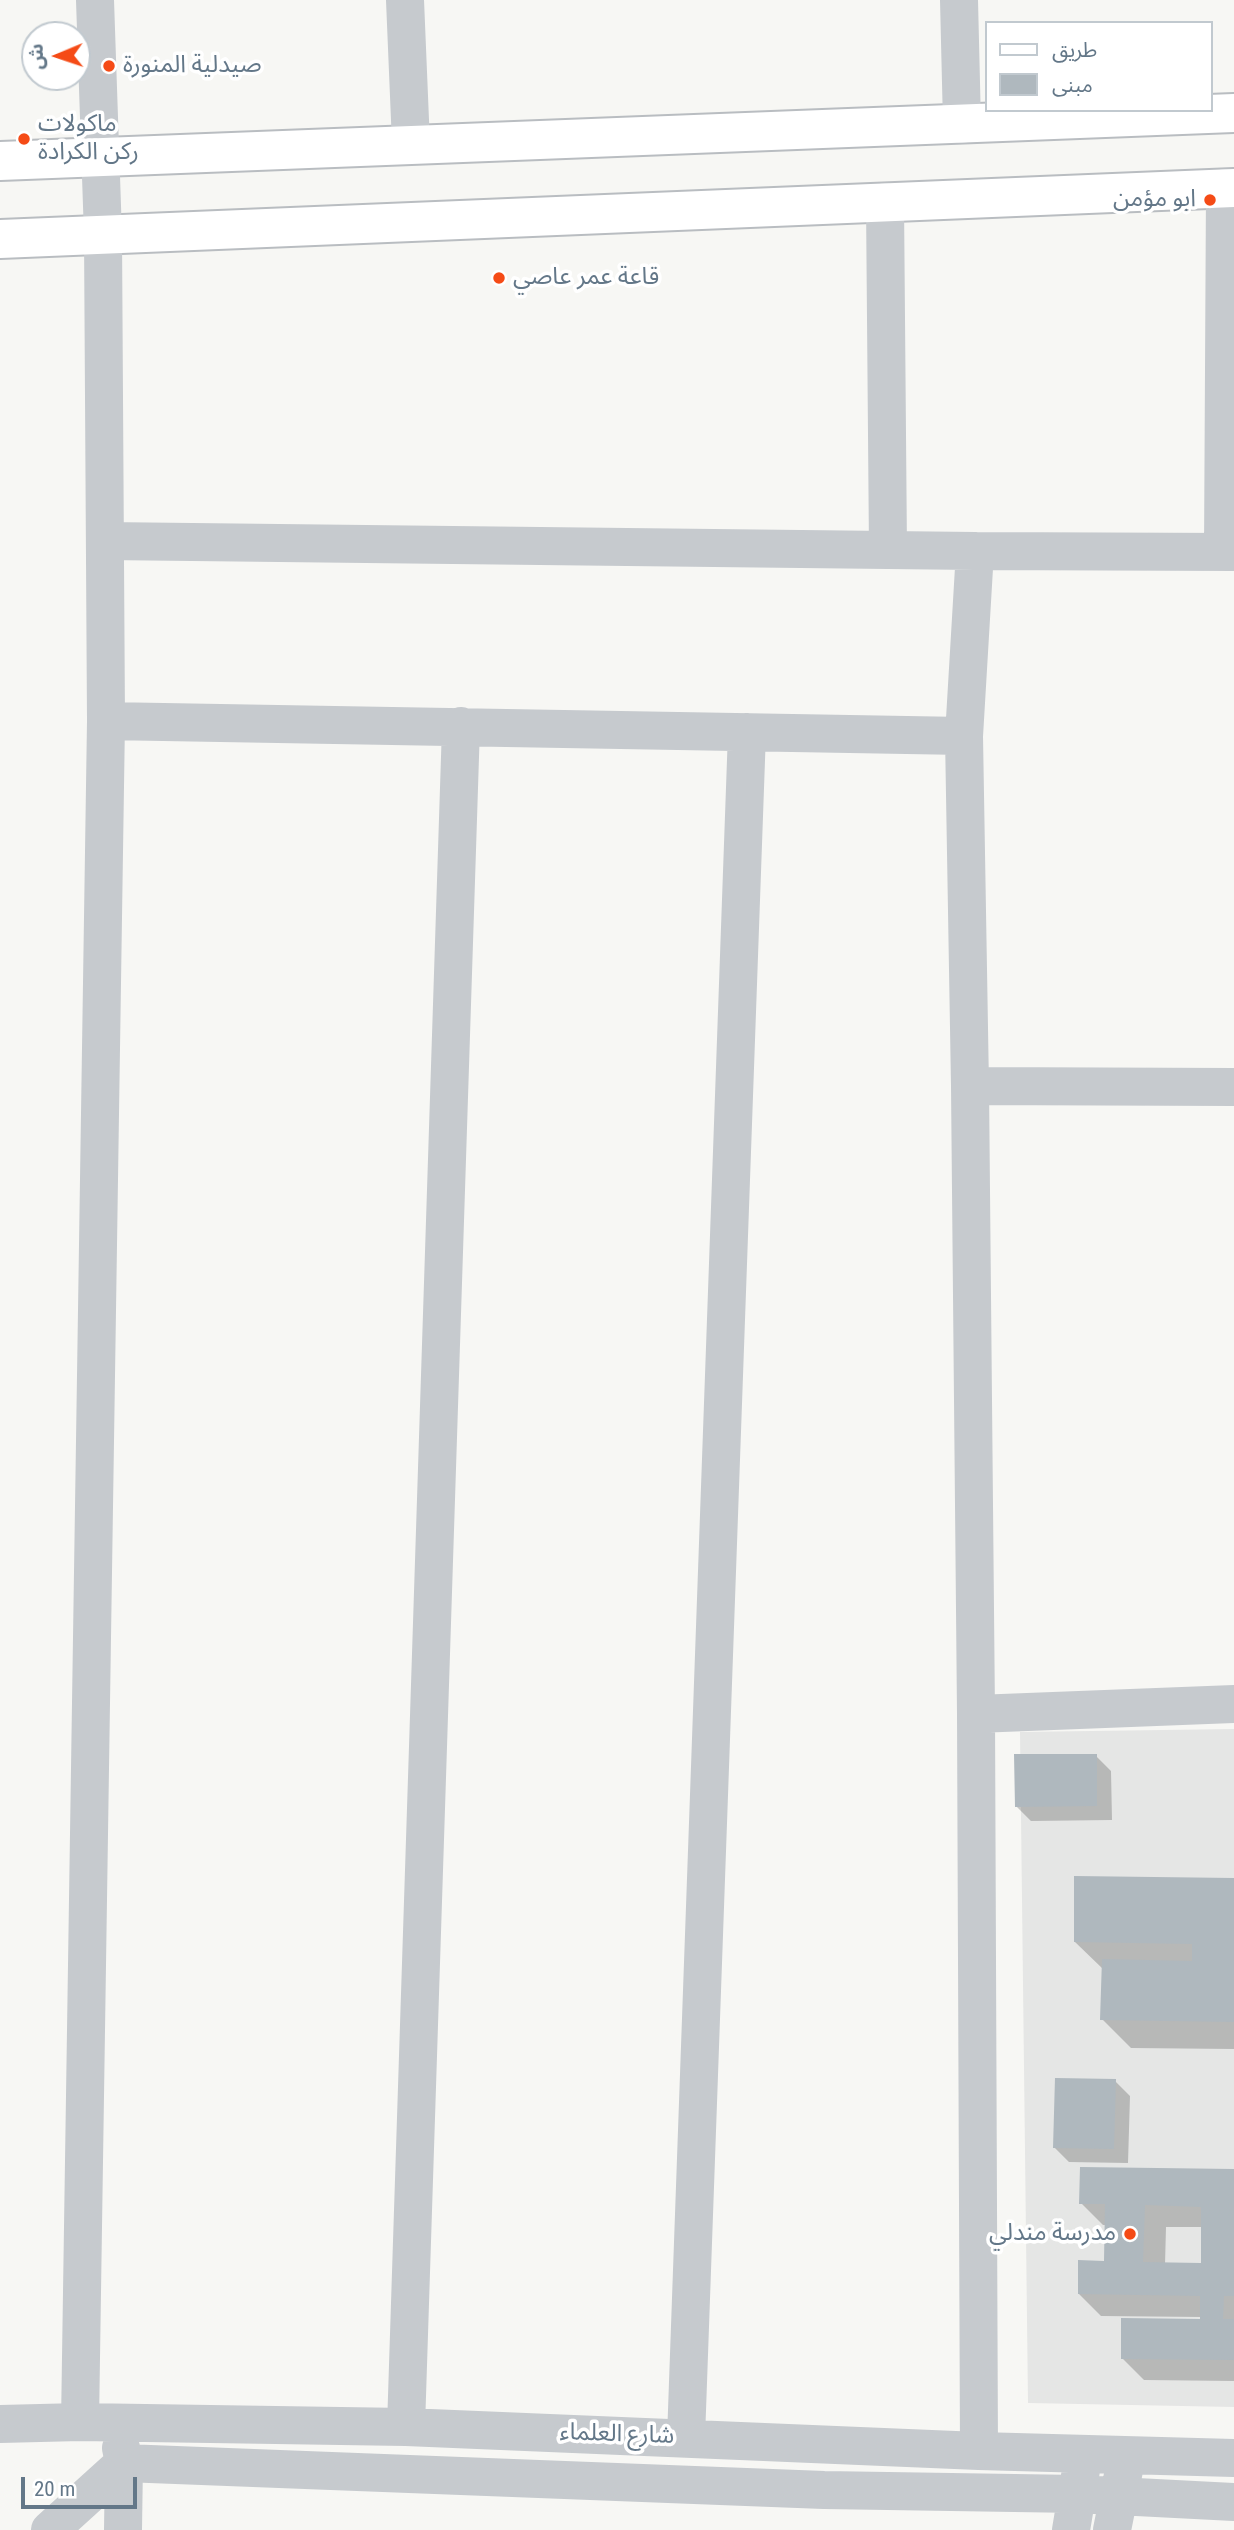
<!DOCTYPE html>
<html>
<head>
<meta charset="utf-8">
<style>
	body { margin:0 }
	#map { position:relative; width:1234px; height:2530px; overflow:hidden; background:#f7f7f4; font-family:"Roboto Condensed","Noto Sans Arabic",sans-serif }
	canvas { display:block }
	.legend { position:absolute; left:985px; top:21px; width:228px; height:91px; box-sizing:border-box; background:#fff; border:2px solid #c1c9cf; margin:0; padding:9px 12px; list-style:none; font-size:21px; color:#637788 }
	.legend li { display:flex; align-items:center; gap:14px; height:35px }
	.legend b { width:35px; border:2px solid #c1c9cf }
	.north { position:absolute; left:21px; top:21px; width:70px; height:70px; box-sizing:border-box; background:#fff; border:2px solid #c1c9cf; border-radius:50%; rotate:268deg; font-size:19px; font-weight:700; line-height:28px; text-align:center; color:#637788 }
	.north::after { content:''; display:block; margin:auto; width:24px; height:32px; background:#f54b16; clip-path:polygon(50% 0,100% 100%,50% 72%,0 100%) }
	.scale { position:absolute; left:21px; top:2477px; width:116px; height:32px; box-sizing:border-box; border:4px solid #637788; border-top:0; padding-left:9px; font-size:21px; line-height:24px; white-space:nowrap; color:#637788; -webkit-text-stroke:5px #fff; paint-order:stroke }
</style>
</head>
<body>
<div id="map">
<canvas width="1234" height="2530"></canvas>
<ul class="legend">
<li><b style="height:9px;background:#fff"></b>طريق</li>
<li><b style="height:19px;background:#afb8be"></b>مبنى</li>
</ul>
<div class="north">ش</div>
<div class="scale">20 m</div>
</div>
<script>
const g = document.querySelector('canvas').getContext('2d');
g.lineJoin = 'round';
function fillPath(path, color) {
  g.fillStyle = color;
  g.fill(path, 'evenodd');
}
function poly(rows) {
  const path = new Path2D();
  for (const r of rows) {
    path.moveTo(r[0], r[1]);
    for (let i = 2; i < r.length; i += 2) path.lineTo(r[i], r[i + 1]);
  }
  return path;
}
function trace(path, color, width, dash) {
  g.strokeStyle = color;
  g.lineWidth = width;
  g.lineCap = dash ? 'butt' : 'round';
  g.setLineDash(dash || []);
  g.stroke(path);
}
function label(font, color, halo, rows, align = 'center') {
  g.font = font + ' "Roboto Condensed","Noto Sans Arabic",sans-serif';
  g.lineWidth = 7;
  g.setLineDash([]);
  g.textBaseline = 'middle';
  g.strokeStyle = halo;
  g.fillStyle = color;
  for (const [text, x, y, turn = 0] of rows) {
    g.save();
    g.translate(x, y);
    g.rotate((+turn || 0) * Math.PI / 180);
    g.textAlign = isNaN(turn) ? turn : align;
    if (halo) g.strokeText(text, 0, 0);
    g.fillText(text, 0, 0);
    g.restore();
  }
}
const built = poly([
	[1234,1729,1234,2407,1028,2403,1020,1732]
]);
const shadow = poly([
	[1096,1756,1111,1771,1112,1820,1031,1821,1016,1806],
	[1234,1880,1234,2049,1131,2048,1102,2019,1103,1969,1075,1942],
	[1115,2081,1130,2096,1128,2163,1069,2162,1054,2147],
	[1234,2171,1234,2381,1144,2380,1122,2358,1202,2321,1202,2317,1101,2316,1079,2294,1105,2262,1106,2225,1103,2225,1081,2203],
	[1166,2227,1203,2227,1203,2265,1165,2265]
]);
const building = poly([
	[1014,1754,1097,1754,1097,1806,1015,1807],
	[1074,1876,1234,1878,1234,2022,1100,2020,1102,1959,1192,1961,1192,1944,1074,1942],
	[1055,2078,1116,2079,1114,2149,1053,2148],
	[1080,2167,1234,2169,1234,2296,1224,2296,1223,2319,1234,2319,1234,2360,1121,2359,1121,2318,1200,2319,1200,2296,1078,2294,1078,2260,1104,2261,1105,2204,1079,2204],
	[1145,2205,1201,2207,1201,2263,1143,2262]
]);
const minor = poly([
	[405,0,411,144],
	[959,0,962,124],
	[885,202,888,550],
	[105,541,975,551,1234,552],
	[975,551,964,736,970,1086,976,1714,979,2451],
	[1223,552,1225,188],
	[106,721,964,736],
	[970,1086,1234,1087],
	[976,1714,1234,1704],
	[80,2422,106,721,103,235,95,0],
	[0,2424,80,2422,406,2427,979,2451,1234,2458],
	[406,2427,461,726],
	[686,2438,747,732],
	[121,2448,124,2463,123,2530],
	[50,2530,124,2463,824,2490,1078,2494,1234,2502],
	[1071,2530,1081,2470],
	[1112,2530,1124,2470]
]);
const major = poly([
	[0,161,1234,113],
	[0,239,1234,188]
]);
const markers = [
	[109,66,7,"#f54b16"],
	[24,139,7,"#f54b16"],
	[1210,200,7,"#f54b16"],
	[499,278,7,"#f54b16"],
	[1130,2234,7,"#f54b16"]
];
const poiNames = [
	["صيدلية المنورة",123,66],
	["ماكولات",38,125],
	["ركن الكرادة",38,153],
	["ابو مؤمن",1196,200,"right"],
	["قاعة عمر عاصي",513,278],
	["مدرسة مندلي",1116,2234,"right"]
];
const streetNames = [
	["شارع العلماء",617,2435,2]
];
fillPath(built, '#e5e6e5');
fillPath(shadow, '#0003');
fillPath(building, '#afb8be');
trace(major, '#b9bdc1', 42);
trace(minor, '#c6cace', 38);
trace(major, '#fff', 38);
for (const [x, y, r, color] of markers) {
  const dot = new Path2D();
  dot.arc(x, y, r, 0, 2 * Math.PI);
  g.fillStyle = color;
  g.fill(dot);
  trace(dot, '#fff', 2.5);
}
label('24px', '#637788', '#fff', poiNames, 'left');
label('24px', '#637788', '#fff', streetNames);
</script>
</body>
</html>
